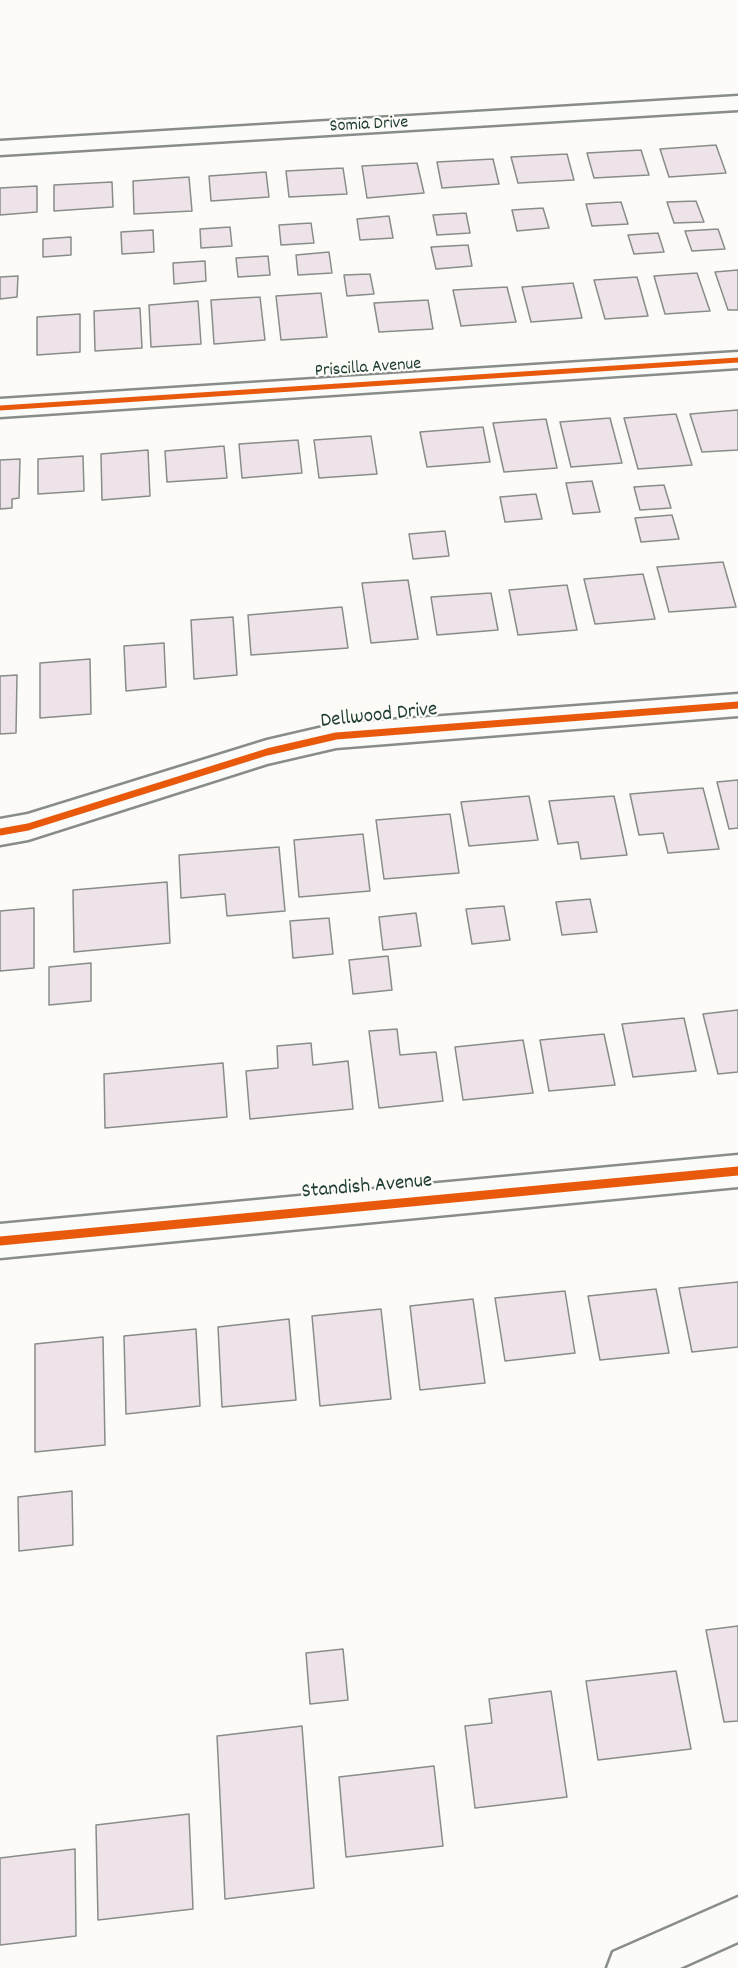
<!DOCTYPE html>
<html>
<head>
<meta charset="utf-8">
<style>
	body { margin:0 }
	canvas { display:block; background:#fcfbf8 }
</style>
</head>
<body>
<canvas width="738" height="1968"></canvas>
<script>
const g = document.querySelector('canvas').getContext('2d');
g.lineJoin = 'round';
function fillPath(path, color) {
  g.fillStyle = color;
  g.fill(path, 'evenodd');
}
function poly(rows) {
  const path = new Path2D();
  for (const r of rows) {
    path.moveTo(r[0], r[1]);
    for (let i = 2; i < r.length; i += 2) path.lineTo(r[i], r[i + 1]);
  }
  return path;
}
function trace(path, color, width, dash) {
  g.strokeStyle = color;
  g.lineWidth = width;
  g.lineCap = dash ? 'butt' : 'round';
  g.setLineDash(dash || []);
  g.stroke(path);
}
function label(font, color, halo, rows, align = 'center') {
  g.font = font + ' Dekko,sans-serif';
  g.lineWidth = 4.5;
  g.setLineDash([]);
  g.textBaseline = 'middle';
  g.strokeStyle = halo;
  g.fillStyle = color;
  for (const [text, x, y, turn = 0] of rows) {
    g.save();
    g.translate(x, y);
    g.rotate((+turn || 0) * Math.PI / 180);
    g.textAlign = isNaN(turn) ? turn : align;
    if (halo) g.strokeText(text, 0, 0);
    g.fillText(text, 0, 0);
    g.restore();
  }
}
const building = poly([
	[716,145,726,173,669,177,660,149,716,145],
	[641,150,649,175,594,178,587,153,641,150],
	[567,154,574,180,518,183,511,157,567,154],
	[493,159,499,184,442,188,437,162,493,159],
	[417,163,424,193,367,198,362,166,417,163],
	[343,168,347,194,289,197,286,171,343,168],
	[266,172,269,197,211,201,209,176,266,172],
	[189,177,192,211,134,214,133,181,189,177],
	[112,182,113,207,54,211,54,185,112,182],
	[37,186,37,212,0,215,0,188,37,186],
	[696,201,704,222,674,223,667,202,696,201],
	[621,202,628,224,592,226,586,204,621,202],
	[543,208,549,228,517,231,512,210,543,208],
	[466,213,470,233,437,235,433,215,466,213],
	[389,216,393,238,360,240,357,219,389,216],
	[311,223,314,243,281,245,279,225,311,223],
	[230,227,232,246,201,248,200,229,230,227],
	[718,229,725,249,692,251,685,231,718,229],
	[153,230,154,252,122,254,121,232,153,230],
	[658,233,664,252,634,254,628,235,658,233],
	[71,237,71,255,43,257,43,239,71,237],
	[468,245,472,266,436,269,431,247,468,245],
	[329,252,332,273,298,275,296,255,329,252],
	[268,256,270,275,238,277,236,258,268,256],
	[205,261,206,281,174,284,173,263,205,261],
	[738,270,738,310,728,310,715,272,738,270],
	[697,273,710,311,665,314,654,276,697,273],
	[370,274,374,294,347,296,344,275,370,274],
	[18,276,17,297,0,299,0,277,18,276],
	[637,277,648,316,605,319,594,280,637,277],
	[573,283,582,318,531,322,522,287,573,283],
	[507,287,516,322,461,326,453,290,507,287],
	[321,293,327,337,281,340,276,296,321,293],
	[260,297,265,340,214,344,211,300,260,297],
	[428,300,433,329,379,332,374,303,428,300],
	[198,301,201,344,151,347,149,305,198,301],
	[140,308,142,348,95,351,94,311,140,308],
	[80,314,80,352,37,355,37,317,80,314],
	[738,410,738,450,702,452,690,414,738,410],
	[676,414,692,465,638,469,624,418,676,414],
	[610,418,622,463,571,467,560,422,610,418],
	[546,419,557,468,504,472,493,423,546,419],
	[483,427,490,462,427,467,420,432,483,427],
	[371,436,377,474,319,478,314,440,371,436],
	[298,440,302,473,242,478,239,444,298,440],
	[224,446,227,478,167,482,165,451,224,446],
	[148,450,150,496,102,500,101,454,148,450],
	[83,456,84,491,38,494,38,459,83,456],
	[20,459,19,498,12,499,12,508,0,509,0,460,20,459],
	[592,481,600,512,573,514,566,483,592,481],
	[664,485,671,508,640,510,634,487,664,485],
	[536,494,542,519,505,522,500,497,536,494],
	[672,515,679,539,641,542,635,518,672,515],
	[445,531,449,556,413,559,409,534,445,531],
	[723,562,736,607,669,612,657,567,723,562],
	[643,574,655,619,595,624,584,579,643,574],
	[408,580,418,639,371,643,362,583,408,580],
	[567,585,577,630,518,635,509,590,567,585],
	[491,593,498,630,437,635,431,597,491,593],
	[342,607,348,648,251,655,248,615,342,607],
	[233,617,237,675,194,679,191,620,233,617],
	[164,643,166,687,126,691,124,646,164,643],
	[90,659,91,714,40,718,40,663,90,659],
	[17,675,16,733,0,734,0,676,17,675],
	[738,780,738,828,729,829,717,782,738,780],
	[703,788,719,849,668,853,663,833,639,835,630,794,703,788],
	[529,796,538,840,469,846,461,802,529,796],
	[614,796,627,855,581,859,578,842,558,844,549,801,614,796],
	[450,814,459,873,384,879,376,820,450,814],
	[363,834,370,891,299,897,294,840,363,834],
	[279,847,285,911,227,916,225,894,181,898,179,855,279,847],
	[167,882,170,943,74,952,73,890,167,882],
	[590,899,597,932,562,935,556,902,590,899],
	[504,906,510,940,472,944,466,909,504,906],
	[34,908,34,968,0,971,0,911,34,908],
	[416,913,421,946,383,950,379,917,416,913],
	[329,918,333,954,293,958,290,921,329,918],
	[388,956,392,990,353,994,349,960,388,956],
	[91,963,91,1001,49,1005,49,967,91,963],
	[738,1010,738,1072,718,1074,703,1014,738,1010],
	[684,1018,696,1071,633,1077,622,1024,684,1018],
	[397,1029,400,1055,436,1052,443,1101,379,1108,369,1031,397,1029],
	[604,1034,615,1085,549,1091,540,1040,604,1034],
	[523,1040,533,1093,463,1100,455,1047,523,1040],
	[311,1043,313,1065,348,1061,353,1109,250,1119,246,1071,278,1068,277,1046,311,1043],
	[223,1063,227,1117,105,1128,104,1074,223,1063],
	[738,1282,738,1347,692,1352,679,1288,738,1282],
	[656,1289,669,1353,600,1360,588,1296,656,1289],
	[565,1291,575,1353,505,1361,495,1298,565,1291],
	[473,1299,485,1383,420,1390,410,1306,473,1299],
	[381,1309,391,1399,320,1406,312,1316,381,1309],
	[289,1319,296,1400,222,1407,218,1327,289,1319],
	[196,1329,200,1406,126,1414,124,1336,196,1329],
	[103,1337,105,1445,35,1452,35,1344,103,1337],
	[72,1491,73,1545,19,1551,18,1497,72,1491],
	[738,1626,738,1721,724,1722,706,1630,738,1626],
	[343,1649,348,1700,310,1704,306,1653,343,1649],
	[676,1671,691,1749,598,1760,586,1681,676,1671],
	[551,1691,567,1797,475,1808,465,1726,492,1723,489,1699,551,1691],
	[302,1726,314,1888,225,1899,217,1736,302,1726],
	[434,1766,443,1846,346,1857,339,1777,434,1766],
	[189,1814,193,1909,98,1920,96,1825,189,1814],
	[75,1849,76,1936,0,1945,0,1858,75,1849]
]);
const minor = poly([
	[738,96,738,110,0,155,0,141,738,96],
	[738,352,738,368,0,417,0,399,738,352],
	[738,694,738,716,336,748,267,764,28,840,0,845,0,819,28,814,267,740,336,724,738,694],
	[738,1155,738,1187,0,1258,0,1224,738,1155],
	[738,1897,738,1942,680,1968,607,1968,613,1952,738,1897]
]);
const cyclewayFar2 = poly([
	[0,408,738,360]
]);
const cyclewayFar1 = poly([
	[0,832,28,827,267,752,336,736,738,705]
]);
const cycleway = poly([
	[0,1241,738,1171]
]);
const farStreetnames = [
	["Somia Drive",369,126,-3],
	["Priscilla Avenue",368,369,-4]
];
const streetNames = [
	["Dellwood Drive",379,717,-6],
	["Standish Avenue",367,1188,-5]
];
fillPath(building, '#eee3e8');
trace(building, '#888d8a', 1.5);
trace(minor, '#888d8a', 5);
fillPath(minor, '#fbfbf9');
trace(cyclewayFar2, '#e8590c', 5);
trace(cyclewayFar1, '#e8590c', 7);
trace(cycleway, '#e8590c', 9);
label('18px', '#1f3d34', '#fdfcf7', farStreetnames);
label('21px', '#1f3d34', '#fdfcf7', streetNames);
</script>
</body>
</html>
